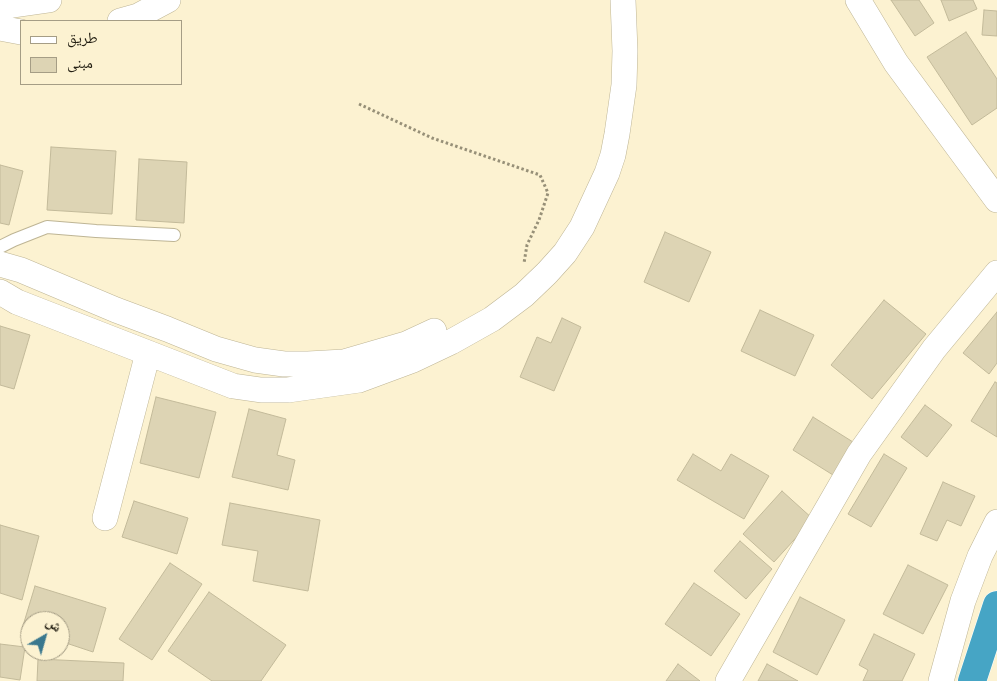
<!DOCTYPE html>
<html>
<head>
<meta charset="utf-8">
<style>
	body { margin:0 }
	#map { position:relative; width:997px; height:681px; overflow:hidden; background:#fcf2d1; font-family:Signika,"Noto Naskh Arabic",sans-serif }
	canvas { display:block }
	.legend { position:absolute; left:20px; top:20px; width:162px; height:65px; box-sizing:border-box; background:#fcf2d1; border:1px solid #a59d85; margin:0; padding:6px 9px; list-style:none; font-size:15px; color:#221e12 }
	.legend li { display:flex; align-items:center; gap:10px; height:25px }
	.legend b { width:25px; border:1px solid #a59d85 }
	.north { position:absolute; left:20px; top:611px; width:50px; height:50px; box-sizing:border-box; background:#fcf2d1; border:1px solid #a59d85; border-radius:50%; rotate:38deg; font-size:14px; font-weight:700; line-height:20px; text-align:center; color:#221e12 }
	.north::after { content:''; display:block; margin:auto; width:18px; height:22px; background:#3a788e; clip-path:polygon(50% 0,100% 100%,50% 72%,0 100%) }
</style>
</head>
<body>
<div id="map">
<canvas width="997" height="681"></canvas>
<ul class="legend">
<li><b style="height:6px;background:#fff"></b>طريق</li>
<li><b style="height:14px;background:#ddd4b4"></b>مبنى</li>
</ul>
<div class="north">ش</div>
</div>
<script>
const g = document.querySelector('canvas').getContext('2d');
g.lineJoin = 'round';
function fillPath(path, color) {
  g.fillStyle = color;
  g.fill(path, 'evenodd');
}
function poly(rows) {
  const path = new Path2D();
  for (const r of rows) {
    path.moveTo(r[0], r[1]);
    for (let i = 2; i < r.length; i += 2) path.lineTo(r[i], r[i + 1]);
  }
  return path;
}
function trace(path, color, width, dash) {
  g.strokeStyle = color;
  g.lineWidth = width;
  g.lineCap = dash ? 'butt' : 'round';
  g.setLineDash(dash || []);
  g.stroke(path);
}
const building = poly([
	[891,0,919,0,934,23,915,36,891,0],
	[941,0,973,0,977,9,949,21,941,0],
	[984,10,997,11,997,36,982,35,984,10],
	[966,32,997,79,997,108,972,125,927,57,966,32],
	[51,147,116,151,112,214,47,210,51,147],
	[139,159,187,162,184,223,136,220,139,159],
	[0,165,23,171,9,225,0,223,0,165],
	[665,232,711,252,689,302,644,282,665,232],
	[884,300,926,334,872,399,831,365,884,300],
	[760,310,814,335,795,376,741,351,760,310],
	[997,312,997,363,989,374,963,353,997,312],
	[562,318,581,327,554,391,520,377,537,337,551,343,562,318],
	[0,326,30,335,14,389,0,385,0,326],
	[995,382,997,383,997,437,971,421,995,382],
	[156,397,216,412,199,478,140,463,156,397],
	[925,405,952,425,927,457,901,437,925,405],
	[249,409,286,419,277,455,295,460,288,490,232,477,249,409],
	[813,417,853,442,833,475,793,450,813,417],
	[693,454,721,471,731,454,769,476,744,519,677,480,693,454],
	[884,454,907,468,871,527,848,514,884,454],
	[943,482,975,496,961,526,947,520,937,541,920,534,943,482],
	[782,491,813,519,774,562,743,534,782,491],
	[134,501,188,518,177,554,122,537,134,501],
	[230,503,320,520,308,591,253,581,258,551,222,545,230,503],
	[0,525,39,536,22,600,0,593,0,525],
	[740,541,772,569,746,599,714,571,740,541],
	[170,563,202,584,152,660,119,639,170,563],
	[908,565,948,585,923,634,883,614,908,565],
	[694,583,740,614,711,656,665,624,694,583],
	[35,586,106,608,93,652,60,641,60,621,30,621,30,632,22,629,35,586],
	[209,592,286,645,261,681,212,681,168,651,209,592],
	[800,597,845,620,817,675,773,652,800,597],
	[874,634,915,654,902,681,863,681,868,670,859,665,874,634],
	[0,644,25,647,20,680,0,677,0,644],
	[38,659,124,663,123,681,37,681,38,659],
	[678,664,700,681,666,681,678,664],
	[767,664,798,681,758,681,767,664]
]);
const path = poly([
	[359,104,432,138,540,175,548,193,539,220,527,245,524,263]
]);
const lane = poly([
	[0,247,14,240,47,227,96,231,174,235]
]);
const street = poly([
	[858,0,896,63,997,200],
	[0,7,49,0],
	[120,21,138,16,168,0],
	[0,28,21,32],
	[0,264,21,270,116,310,167,329,216,349,255,360,284,364,308,364,344,362,406,344,434,331],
	[0,292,17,302,233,386,261,390,288,390,359,380,413,360,451,342,492,319,524,295,547,273,565,253,582,227,607,173,613,155,617,134,624,85,625,51,623,0],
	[105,518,148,353],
	[728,681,859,454,934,349,997,273],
	[941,681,963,601,980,556,997,522]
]);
const highway = poly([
	[972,681,997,605]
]);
fillPath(building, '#ddd4b4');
trace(building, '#c3ba9a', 1);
trace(lane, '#beb595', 14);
trace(street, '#beb595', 26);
trace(highway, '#fff', 29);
trace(path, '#979078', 3, [2.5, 2.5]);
trace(lane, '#fff', 12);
trace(street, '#fff', 25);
trace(highway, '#46a5c5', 28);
</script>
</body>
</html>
